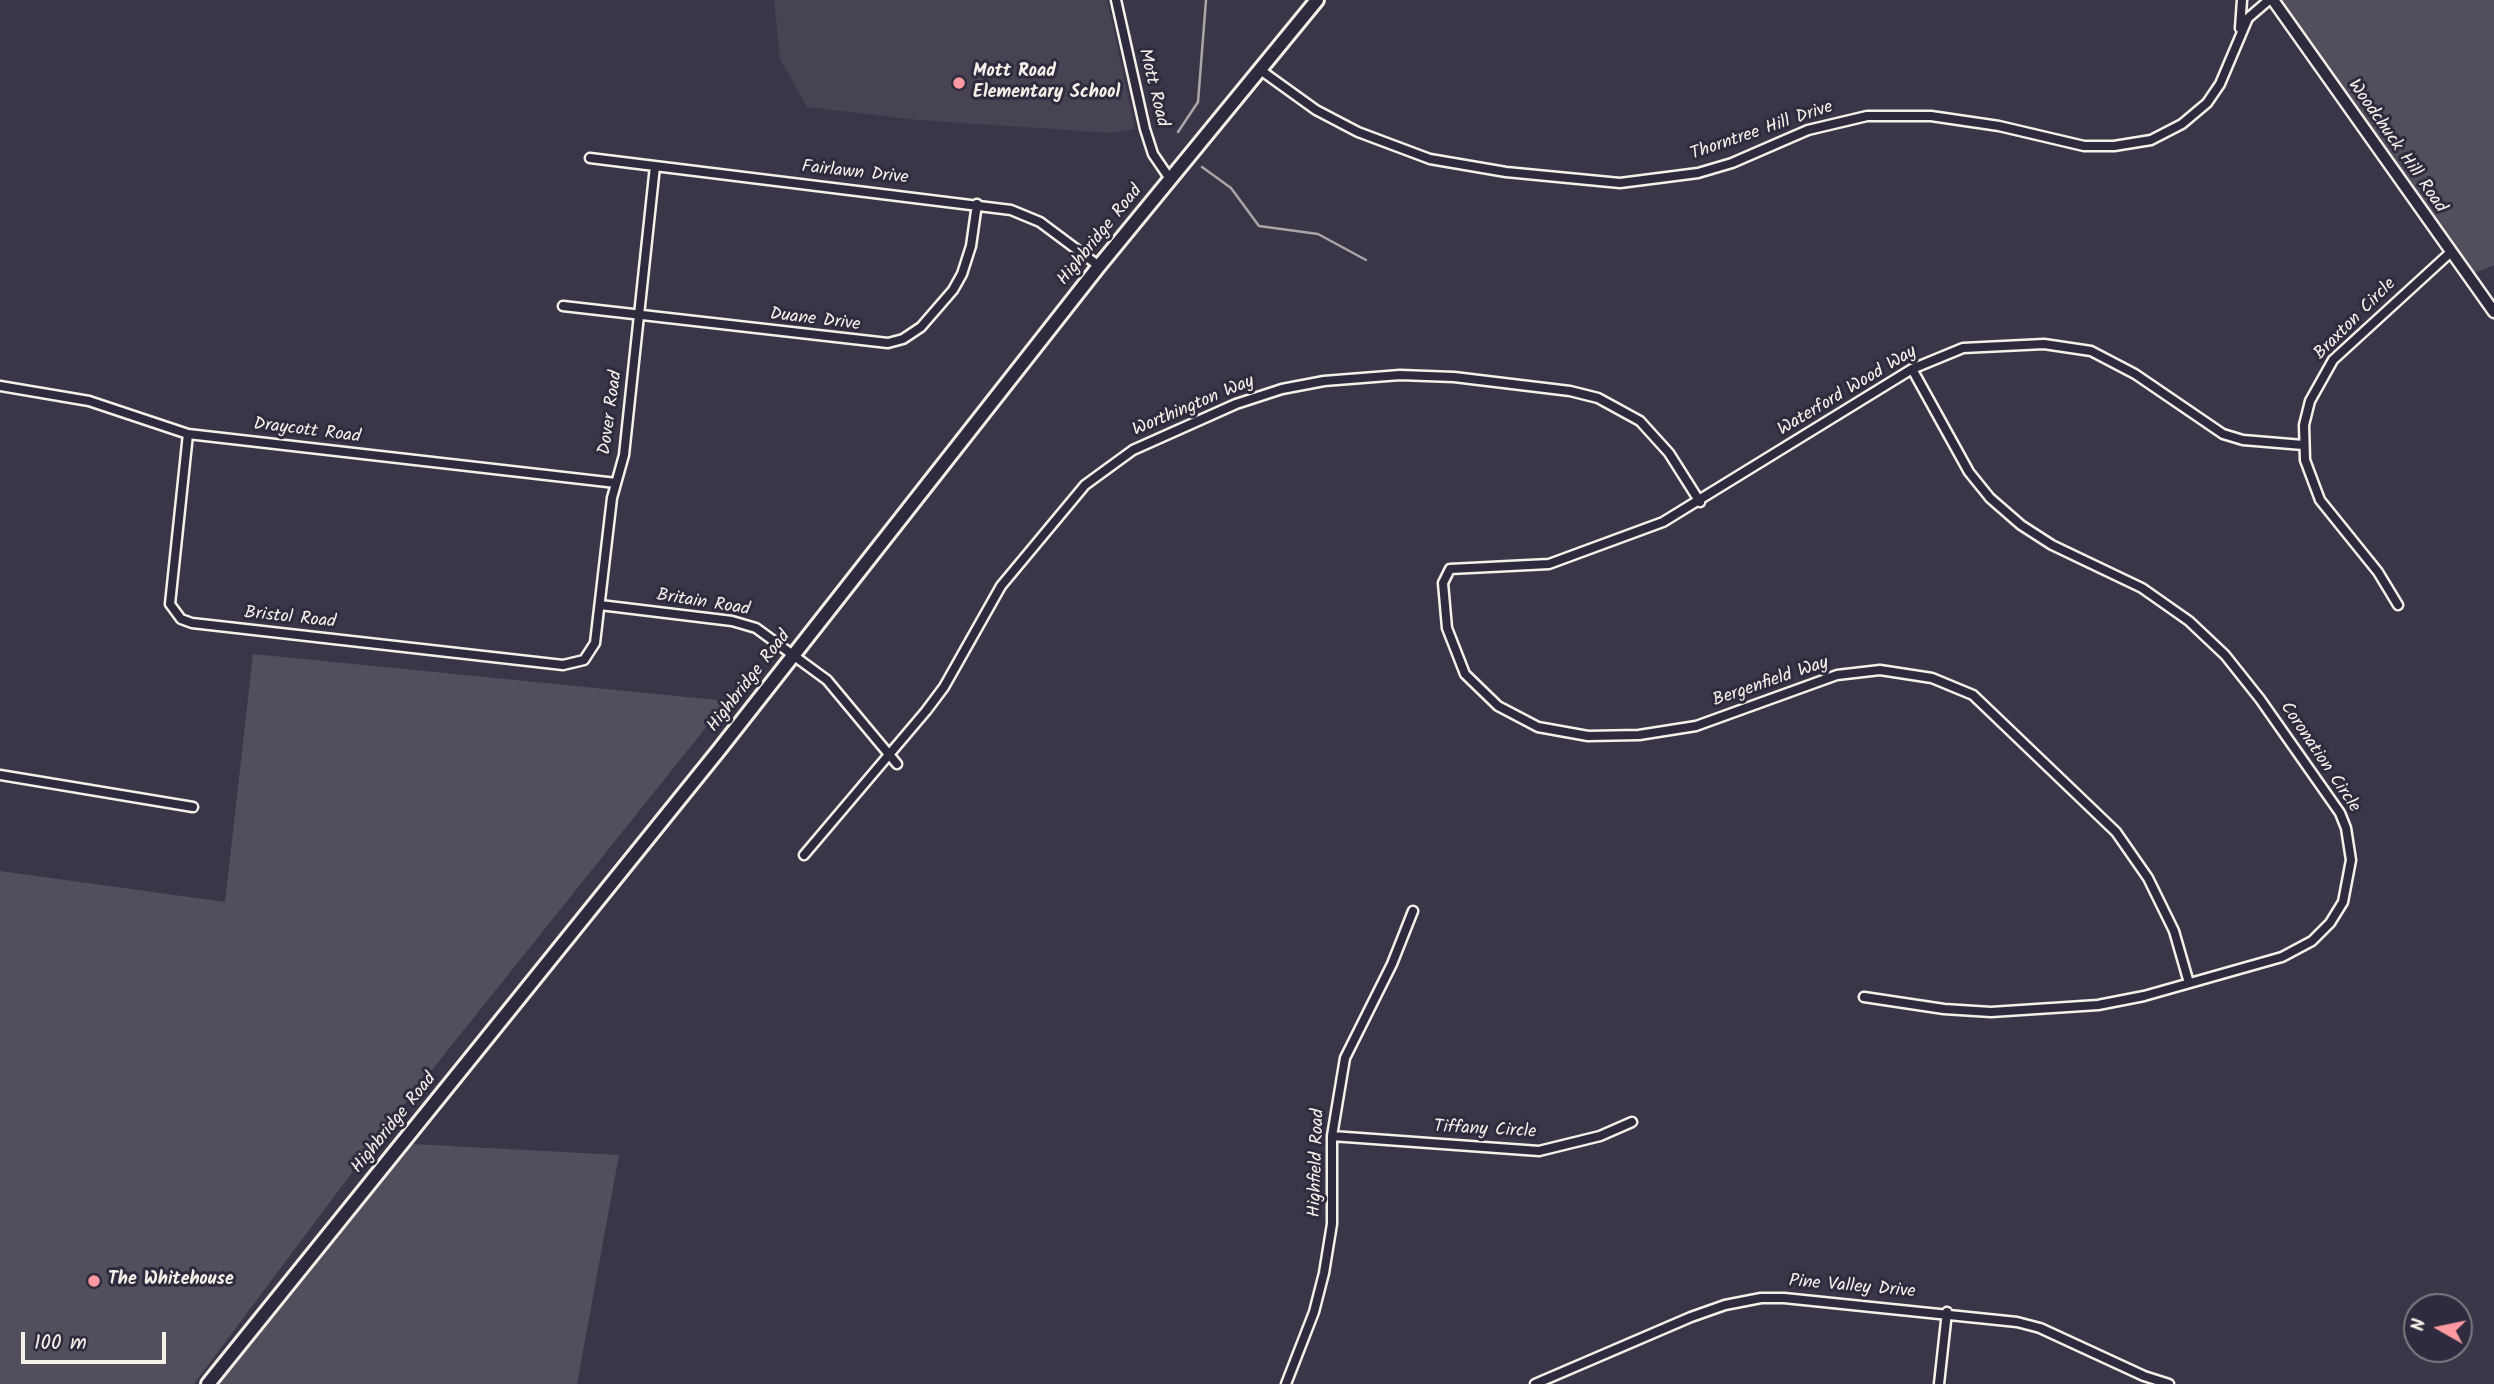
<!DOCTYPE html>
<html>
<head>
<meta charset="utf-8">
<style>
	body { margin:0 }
	#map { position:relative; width:2494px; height:1384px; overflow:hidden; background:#3b3647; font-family:Kalam,sans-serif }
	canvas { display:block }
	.north { position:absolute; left:2403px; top:1293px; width:70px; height:70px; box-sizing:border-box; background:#2f2a3d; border:2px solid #7e7a81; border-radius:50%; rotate:279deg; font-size:19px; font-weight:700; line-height:28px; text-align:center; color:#f4f1e8 }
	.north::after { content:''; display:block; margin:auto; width:24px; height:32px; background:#ff9aa2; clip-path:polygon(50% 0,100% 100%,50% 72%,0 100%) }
	.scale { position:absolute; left:21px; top:1332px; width:145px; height:32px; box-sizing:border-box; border:4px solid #f4f1e8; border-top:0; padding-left:9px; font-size:21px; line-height:24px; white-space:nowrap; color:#f4f1e8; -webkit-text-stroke:5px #2f2a3d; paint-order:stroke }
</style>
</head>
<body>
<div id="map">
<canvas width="2494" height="1384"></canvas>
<div class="north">N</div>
<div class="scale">100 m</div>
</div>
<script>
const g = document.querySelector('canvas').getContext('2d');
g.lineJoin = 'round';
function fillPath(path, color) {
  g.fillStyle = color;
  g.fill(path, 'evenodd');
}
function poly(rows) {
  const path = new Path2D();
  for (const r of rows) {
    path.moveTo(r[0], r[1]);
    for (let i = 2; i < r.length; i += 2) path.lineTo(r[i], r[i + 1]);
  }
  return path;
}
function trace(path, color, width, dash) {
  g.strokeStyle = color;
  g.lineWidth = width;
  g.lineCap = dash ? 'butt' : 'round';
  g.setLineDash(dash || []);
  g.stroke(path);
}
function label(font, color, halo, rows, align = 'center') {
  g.font = font + ' Kalam,sans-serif';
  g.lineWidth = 6;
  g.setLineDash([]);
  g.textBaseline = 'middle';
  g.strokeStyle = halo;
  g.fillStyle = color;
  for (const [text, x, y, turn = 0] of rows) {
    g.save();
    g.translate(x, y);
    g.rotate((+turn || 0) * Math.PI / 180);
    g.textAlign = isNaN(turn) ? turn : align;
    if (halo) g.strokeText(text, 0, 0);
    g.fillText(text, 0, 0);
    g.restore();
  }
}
const built = poly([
	[774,0,1107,0,1135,129,1113,133,917,120,807,107,780,59]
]);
const green = poly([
	[2280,0,2494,0,2494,265,2472,274],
	[253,654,727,701,383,1131,194,1384,0,1384,0,871,225,902],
	[413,1144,619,1155,577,1384,219,1384]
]);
const stream = poly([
	[1178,132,1198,102,1206,0],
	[1202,167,1231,188,1259,226,1318,234,1366,260]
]);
const minor = poly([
	[1116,0,1145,129,1153,154,1170,179],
	[2240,28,2242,0],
	[1259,69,1316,110,1358,132,1430,159,1506,172,1620,183,1698,173,1732,163,1808,130,1867,116,1931,116,1999,126,2084,146,2114,146,2151,140,2182,124,2207,103,2220,84,2248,18,2269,0],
	[590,158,1011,210,1040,222,1099,266],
	[563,306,888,343,903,339,921,327,953,290,962,274,971,246,977,204],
	[0,386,89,401,188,434,616,483],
	[188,434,170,604,181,619,192,623,563,665,584,660,595,643,612,498,624,455,655,166],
	[600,605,732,621,756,628,827,680,897,764],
	[2398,605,2378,572,2320,500,2305,460,2304,425,2310,401,2333,360,2451,252],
	[0,775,193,807],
	[804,855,926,711,944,687,1001,586,1085,485,1133,450,1236,404,1282,389,1324,381,1400,375,1454,377,1570,391,1598,398,1640,421,1669,453,1700,502],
	[2189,983,2174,931,2148,878,2116,832,1973,695,1932,678,1880,670,1837,675,1696,726,1639,735,1588,736,1538,727,1498,706,1465,674,1447,628,1443,583,1450,569,1549,564,1663,522,1912,369,1963,348,2044,344,2091,351,2135,374,2223,434,2243,440,2303,445],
	[1864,997,1944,1009,1991,1012,2098,1005,2144,996,2282,957,2312,941,2330,923,2343,902,2351,860,2346,828,2340,813,2260,699,2225,655,2189,621,2142,588,2052,545,2021,525,1990,498,1969,472,1912,369],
	[1332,1136,1539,1151,1600,1136,1632,1122],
	[1286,1384,1314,1312,1324,1273,1332,1224,1332,1136,1345,1058,1392,964,1413,911],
	[1535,1384,1691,1317,1725,1305,1761,1298,1784,1298,2017,1322,2040,1328,2144,1376,2169,1384],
	[1939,1384,1947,1312]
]);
const tertiary = poly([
	[2273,0,2494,312]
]);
const trunk = poly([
	[208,1384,719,750,1099,266,1317,0]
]);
const markers = [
	[959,83,7,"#ff9aa2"],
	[94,1281,7,"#ff9aa2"]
];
const poiNames = [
	["Mott Road",973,73],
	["Elementary School",973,94],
	["The Whitehouse",108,1281]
];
const streetNames = [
	["Mott Road",1152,88,76],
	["Thorntree Hill Drive",1762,132,-19],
	["Woodchuck Hill Road",2396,147,55],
	["Fairlawn Drive",855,174,6],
	["Highbridge Road",1101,236,-51],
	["Braxton Circle",2356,320,-45],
	["Duane Drive",815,321,7],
	["Waterford Wood Way",1848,392,-31],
	["Worthington Way",1194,407,-23],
	["Dover Road",612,413,-82],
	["Draycott Road",307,432,7],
	["Britain Road",703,604,9],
	["Bristol Road",290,619,6],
	["Highbridge Road",750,682,-52],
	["Bergenfield Way",1771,683,-19],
	["Coronation Circle",2319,758,56],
	["Highbridge Road",395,1124,-51],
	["Tiffany Circle",1485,1131,3],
	["Highfield Road",1318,1163,-88],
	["Pine Valley Drive",1852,1288,5]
];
fillPath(built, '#484352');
fillPath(green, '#534e5c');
trace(stream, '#aaa6a7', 2.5);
trace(minor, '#f4f1e8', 13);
trace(tertiary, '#f4f1e8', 15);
trace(trunk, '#f4f1e8', 18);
trace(minor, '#2f2a3d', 8);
trace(tertiary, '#2f2a3d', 10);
trace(trunk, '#2f2a3d', 12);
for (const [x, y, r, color] of markers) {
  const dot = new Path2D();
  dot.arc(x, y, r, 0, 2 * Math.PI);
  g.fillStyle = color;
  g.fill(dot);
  trace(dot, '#2f2a3d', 2.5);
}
label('bold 18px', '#f4f1e8', '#2f2a3d', poiNames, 'left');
label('18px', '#f4f1e8', '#2f2a3d', streetNames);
</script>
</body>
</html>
